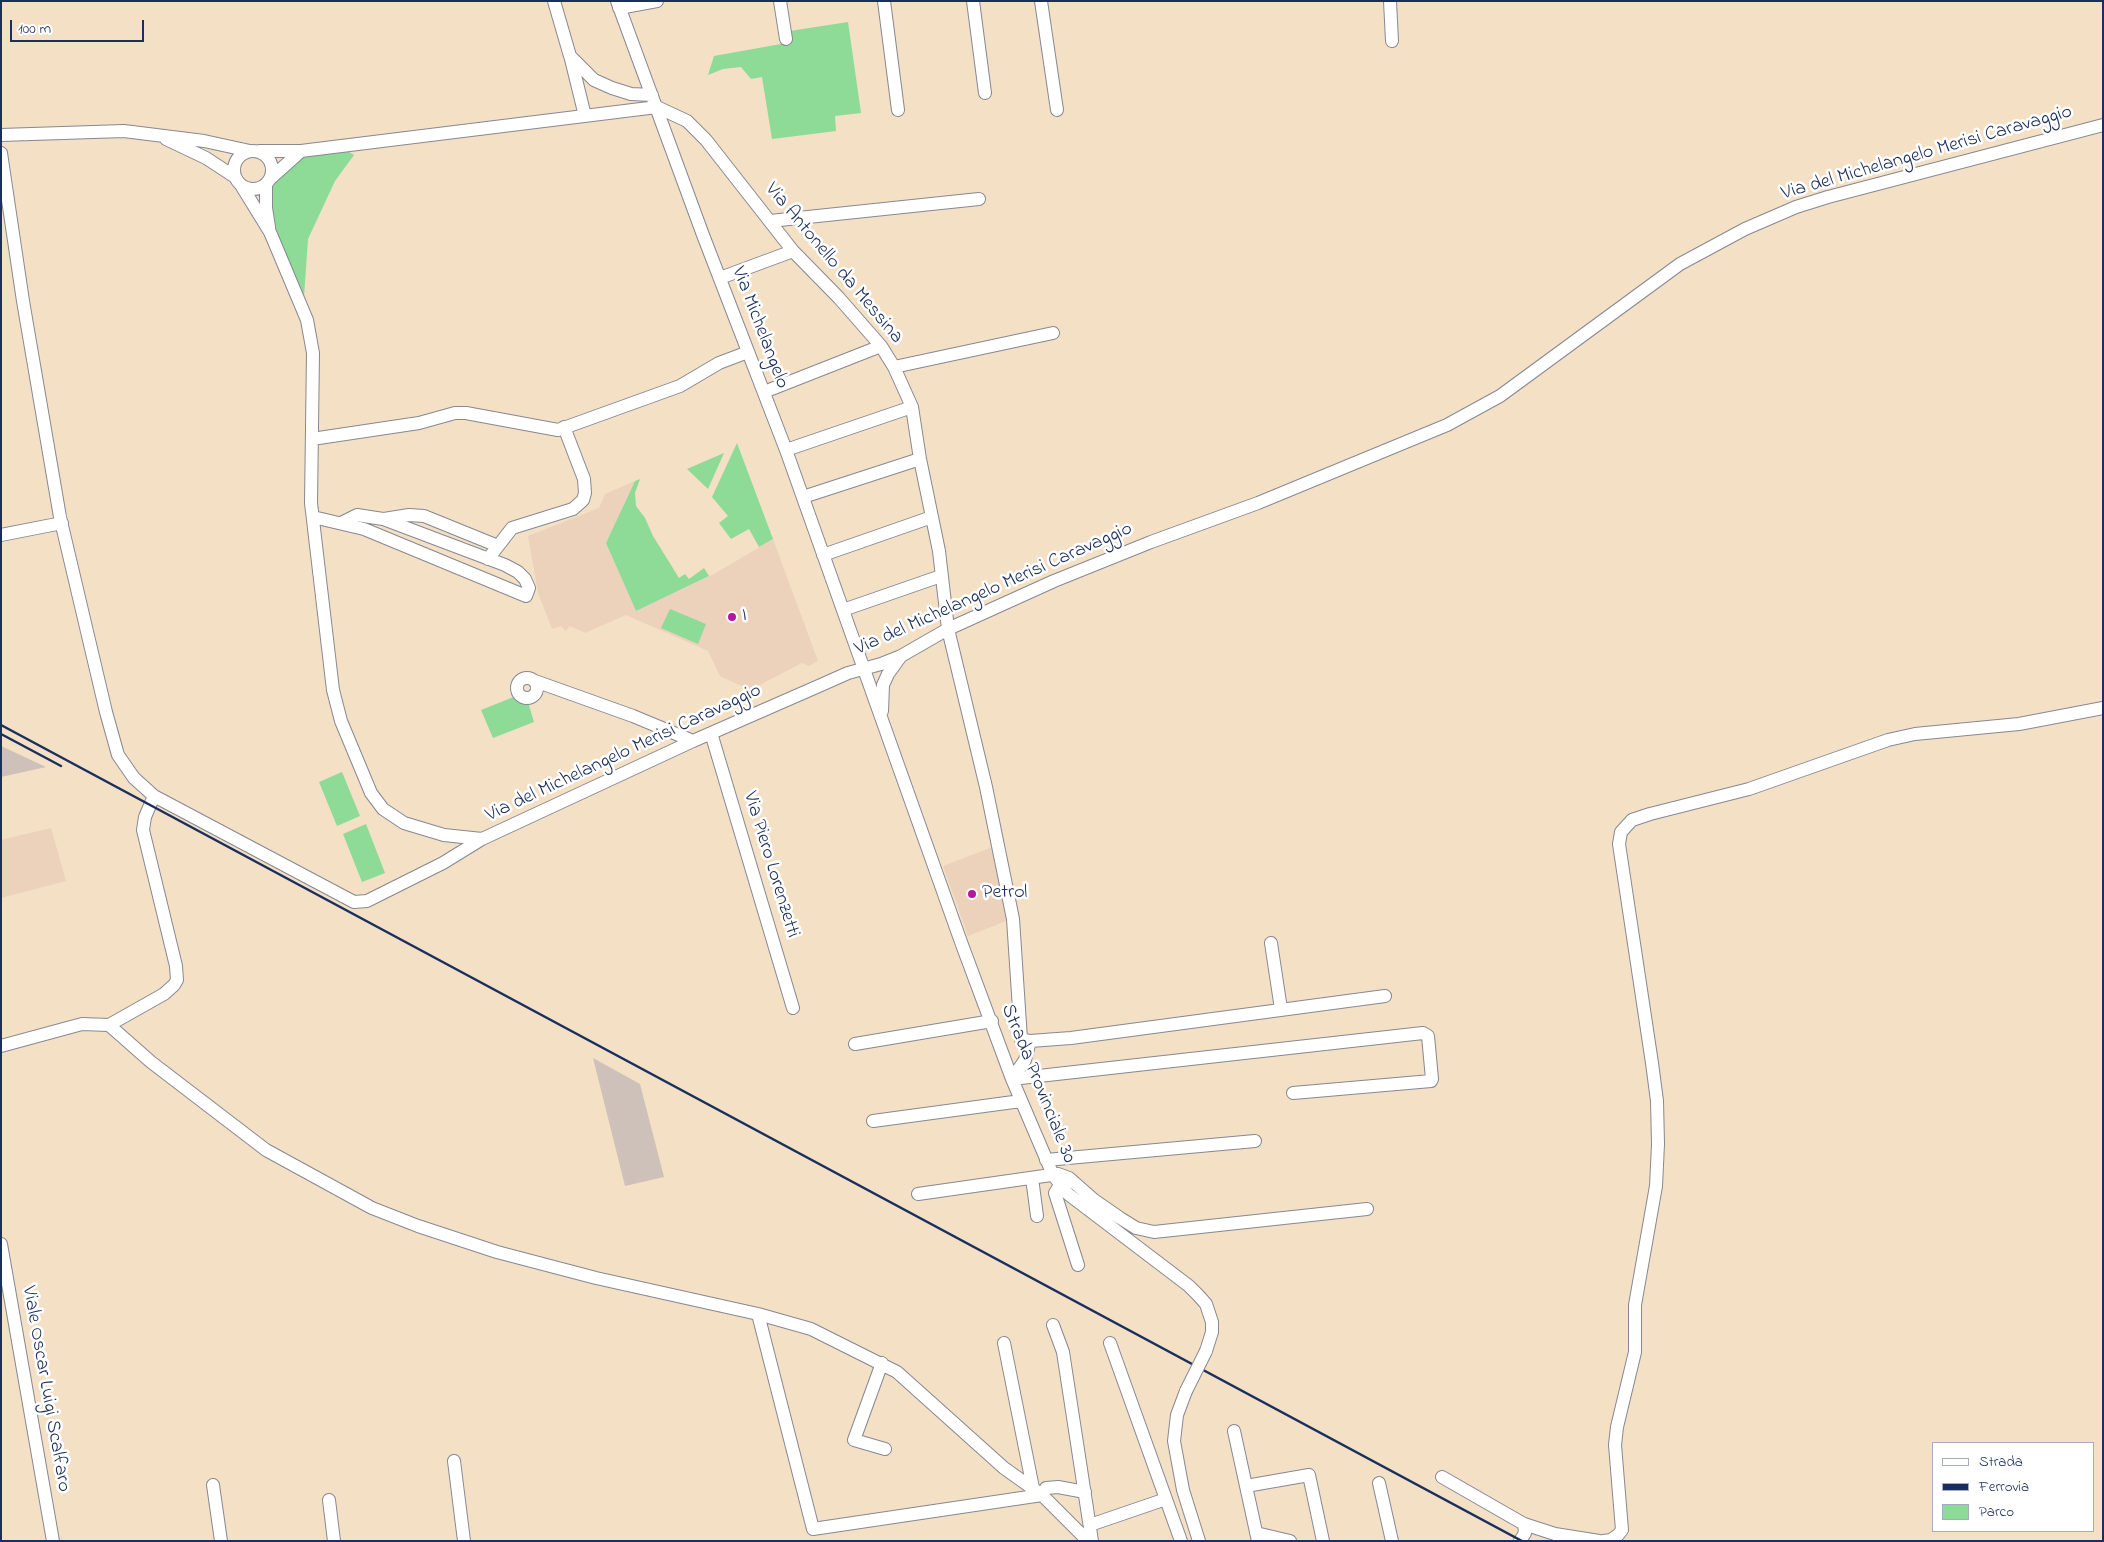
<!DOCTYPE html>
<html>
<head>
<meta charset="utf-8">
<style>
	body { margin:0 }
	#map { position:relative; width:2104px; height:1542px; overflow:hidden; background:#f3e0c5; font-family:"Indie Flower",sans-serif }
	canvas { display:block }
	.frame { position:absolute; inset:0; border:2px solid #1b2f5e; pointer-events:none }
	.legend { position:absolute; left:1932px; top:1442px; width:162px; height:90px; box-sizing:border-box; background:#fff; border:1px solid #a4acbf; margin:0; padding:6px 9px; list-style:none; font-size:15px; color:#1b2f5e }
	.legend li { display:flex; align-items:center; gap:10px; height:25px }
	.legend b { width:25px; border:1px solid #a4acbf }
	.scale { position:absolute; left:10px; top:20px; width:134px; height:22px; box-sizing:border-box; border:2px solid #1b2f5e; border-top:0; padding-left:6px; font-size:15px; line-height:18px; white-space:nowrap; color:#1b2f5e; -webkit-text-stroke:4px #fff; paint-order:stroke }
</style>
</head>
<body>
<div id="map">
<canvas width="2104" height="1542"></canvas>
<div class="frame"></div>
<ul class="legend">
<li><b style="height:6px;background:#fff"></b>Strada</li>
<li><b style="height:6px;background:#1b2f5e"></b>Ferrovia</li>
<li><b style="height:14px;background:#8eda97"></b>Parco</li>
</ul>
<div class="scale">100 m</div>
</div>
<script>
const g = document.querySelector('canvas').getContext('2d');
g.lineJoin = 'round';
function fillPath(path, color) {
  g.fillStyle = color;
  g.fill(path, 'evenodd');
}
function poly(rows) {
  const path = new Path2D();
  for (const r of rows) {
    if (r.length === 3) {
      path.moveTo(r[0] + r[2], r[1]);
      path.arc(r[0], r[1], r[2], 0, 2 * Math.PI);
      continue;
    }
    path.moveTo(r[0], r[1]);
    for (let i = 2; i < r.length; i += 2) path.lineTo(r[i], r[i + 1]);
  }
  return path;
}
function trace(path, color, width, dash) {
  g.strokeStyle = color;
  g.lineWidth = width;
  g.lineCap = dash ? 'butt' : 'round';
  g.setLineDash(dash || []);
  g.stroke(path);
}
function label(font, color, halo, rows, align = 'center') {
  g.font = font + ' "Indie Flower",sans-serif';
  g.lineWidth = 5;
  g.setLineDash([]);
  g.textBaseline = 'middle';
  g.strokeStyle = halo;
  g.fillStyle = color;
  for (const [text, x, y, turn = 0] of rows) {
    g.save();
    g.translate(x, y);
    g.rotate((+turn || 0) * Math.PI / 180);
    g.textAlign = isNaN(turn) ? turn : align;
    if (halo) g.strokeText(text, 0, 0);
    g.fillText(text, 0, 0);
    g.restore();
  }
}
const built = poly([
	[635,481,606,543,636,611,714,574,773,539,818,661,809,666,802,663,750,690,720,676,708,651,626,615,585,633,570,626,566,631,561,626,552,629,538,593,528,536,599,508,605,494],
	[51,828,66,881,1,898,1,840],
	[995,846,1009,920,968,936,943,866]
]);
const industrial = poly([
	[1,746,46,767,1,777],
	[593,1058,640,1084,664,1177,625,1186]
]);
const green = poly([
	[848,22,861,113,835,116,836,131,772,139,762,77,751,79,741,67,723,69,708,75,714,56,792,42,790,31],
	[346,150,354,155,335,181,308,239,304,297,275,233,270,191,275,182,302,155],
	[737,443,773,539,759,547,749,529,731,539,719,523,728,516,712,497],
	[724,453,708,489,687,469,710,459],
	[640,479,635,493,636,506,645,518,653,536,679,578,685,574,689,579,704,568,709,576,636,611,606,543,635,481],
	[670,609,706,624,698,644,661,628],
	[516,696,528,702,534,722,493,738,481,710],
	[342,772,360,816,337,826,319,782],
	[366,824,385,873,362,882,343,834]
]);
const minor = poly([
	[554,1,570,56,594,80,612,88,631,94,652,95],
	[617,1,703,235,786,450,961,942,1012,1079,1053,1175,1068,1194,1189,1286,1198,1295,1206,1304,1212,1322,1212,1332,1206,1351],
	[780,1,786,39],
	[884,1,898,110],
	[973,1,985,93],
	[1041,1,1057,110],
	[1390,1,1392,41],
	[619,8,657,1],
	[571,59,585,116],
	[1,135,124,131,204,141,250,151],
	[166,139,206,158,235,177],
	[253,170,19],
	[259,151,301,151,657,107,687,121,706,140,793,251,839,298,881,346,894,367,912,407,920,459,939,551,948,629,986,787,1013,919,1021,1039,1030,1041],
	[1,153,23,301,60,517,106,712,118,755,134,778,154,796,354,902,367,901,443,863,482,839],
	[271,178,301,151],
	[241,185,270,232,307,320,313,353,311,503,333,690,341,721,371,793,383,809,404,823,444,835,482,839,693,741,821,685,848,673,881,664,901,656,948,629,1054,581,1151,542,1258,503,1447,425,1500,396,1680,264,1745,229,1796,207,1828,197,2103,125],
	[266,185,266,208,269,227],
	[770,221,979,199],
	[720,278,793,251],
	[894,367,1053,333],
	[764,392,881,346],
	[312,439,419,423,455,413,466,413,558,430,680,386,719,363,748,352],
	[786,450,912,407],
	[803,497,920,459],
	[313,517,364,529,526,596,529,588,525,579,518,572,505,565,383,519,357,515,341,523],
	[384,519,409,515,424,516,498,546],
	[1,535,62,523],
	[823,555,932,517],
	[488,559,512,528,573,509,583,500,585,493,584,479,564,427],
	[843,610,941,576],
	[527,688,10],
	[535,681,633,716,693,741],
	[882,711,883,685,888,674,901,656],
	[711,733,793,1008],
	[1271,943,1281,1009],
	[109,1025,151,1062,266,1150,372,1208,418,1226,497,1252,596,1278,758,1314],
	[855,1044,992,1021],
	[1,1046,82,1024,109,1025,164,994,174,985,177,980,176,966,143,830,145,817,154,796],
	[1012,1079,1423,1033,1428,1036,1432,1079,1431,1081,1293,1093],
	[1012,1079,1025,1060,1030,1041,1071,1038,1385,996],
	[873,1121,1021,1101],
	[1046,1160,1255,1141],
	[1032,1178,1037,1216],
	[1060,1185,1055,1193,1078,1265],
	[918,1194,1058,1174,1069,1178,1094,1200,1120,1218,1136,1228,1154,1232,1367,1209],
	[1,1244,53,1541],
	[1053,1325,1063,1352,1092,1541],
	[1004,1343,1033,1488],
	[1110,1343,1181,1541],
	[882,1363,854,1440,885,1449],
	[1186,1391,1177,1415,1174,1441,1183,1490,1199,1541],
	[1234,1431,1258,1541],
	[454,1461,464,1541],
	[1442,1477,1524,1524,1525,1533,1520,1541],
	[1379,1483,1392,1541],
	[213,1485,221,1541],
	[1246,1486,1309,1475,1323,1541],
	[1085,1492,1058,1487,1046,1488,1042,1495,813,1529,758,1314,811,1329,897,1372,1004,1468,1042,1495,1088,1541],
	[329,1500,334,1541],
	[1524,1524,1555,1534,1599,1541],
	[1090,1525,1166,1499],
	[1256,1533,1290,1541],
	[1603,1541,1611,1540,1618,1535,1622,1530,1615,1445,1617,1427,1635,1352,1635,1305,1656,1186,1658,1144,1657,1101,1652,1063,1619,844,1621,832,1632,820,1650,814,1749,789,1888,740,1915,734,2019,724,2103,708]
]);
const rail = poly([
	[1,725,1522,1541],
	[1,734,61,766]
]);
const minorBridge = poly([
	[1186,1391,1206,1351]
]);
const markers = [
	[732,617,5,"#b5179e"],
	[972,894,5,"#b5179e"]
];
const streetNames = [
	["Via del Michelangelo Merisi Caravaggio",1927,154,-16],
	["Via Antonello da Messina",833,264,50],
	["Via Michelangelo",759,328,69],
	["Via del Michelangelo Merisi Caravaggio",994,590,-24],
	["Via del Michelangelo Merisi Caravaggio",624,754,-25],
	["Via Piero Lorenzetti",770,865,73],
	["Strada Provinciale 30",1037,1084,68],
	["Viale Oscar Luigi Scalfaro",45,1389,80]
];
const poiNames = [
	["I",742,617],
	["Petrol",982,894]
];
fillPath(built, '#edd2bb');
fillPath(industrial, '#cec1ba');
fillPath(green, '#8eda97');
trace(minor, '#878892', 14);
trace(minor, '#fff', 12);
trace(rail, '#1b2f5e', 2.5);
trace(minorBridge, '#878892', 14, []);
trace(minorBridge, '#fff', 12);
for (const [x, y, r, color] of markers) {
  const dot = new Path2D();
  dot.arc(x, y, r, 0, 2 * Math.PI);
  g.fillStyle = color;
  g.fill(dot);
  trace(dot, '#fff', 2);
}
label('20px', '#1b2f5e', '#fff', streetNames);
label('20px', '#1b2f5e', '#fff', poiNames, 'left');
</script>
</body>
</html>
